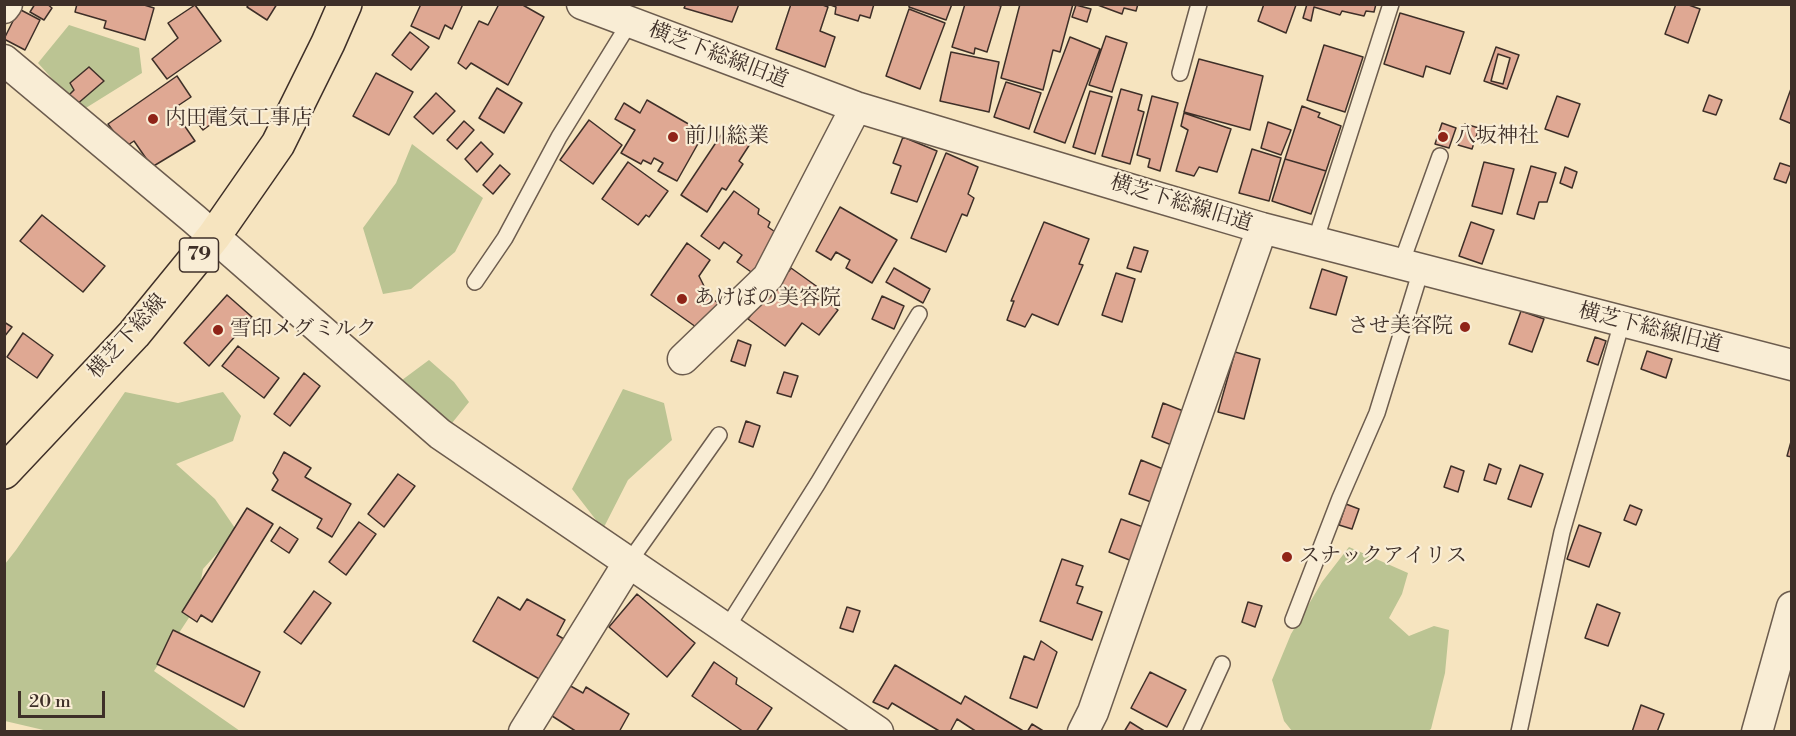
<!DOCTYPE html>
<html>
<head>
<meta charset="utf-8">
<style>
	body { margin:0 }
	#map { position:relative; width:1796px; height:736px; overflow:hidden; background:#f6e4bf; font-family:"Libre Bodoni",serif }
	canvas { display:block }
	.frame { position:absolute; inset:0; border:6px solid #3e2f28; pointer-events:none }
	.scale { position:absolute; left:18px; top:691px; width:87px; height:27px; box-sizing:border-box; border:3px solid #3e2f28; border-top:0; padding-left:8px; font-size:18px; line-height:21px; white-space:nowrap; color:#3e2f28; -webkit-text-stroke:4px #f9edd5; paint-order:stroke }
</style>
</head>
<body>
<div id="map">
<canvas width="1796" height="736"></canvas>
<div class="frame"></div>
<div class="scale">20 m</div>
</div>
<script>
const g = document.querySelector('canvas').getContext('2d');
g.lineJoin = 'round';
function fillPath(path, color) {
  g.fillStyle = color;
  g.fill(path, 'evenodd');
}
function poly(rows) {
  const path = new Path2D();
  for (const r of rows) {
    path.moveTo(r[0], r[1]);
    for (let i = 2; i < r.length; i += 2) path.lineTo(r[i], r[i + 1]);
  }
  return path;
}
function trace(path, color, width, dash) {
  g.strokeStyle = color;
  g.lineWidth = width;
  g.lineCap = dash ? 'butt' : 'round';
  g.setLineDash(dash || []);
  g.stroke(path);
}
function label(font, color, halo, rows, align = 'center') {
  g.font = font + ' "Libre Bodoni","Noto Serif JP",serif';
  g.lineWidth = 4.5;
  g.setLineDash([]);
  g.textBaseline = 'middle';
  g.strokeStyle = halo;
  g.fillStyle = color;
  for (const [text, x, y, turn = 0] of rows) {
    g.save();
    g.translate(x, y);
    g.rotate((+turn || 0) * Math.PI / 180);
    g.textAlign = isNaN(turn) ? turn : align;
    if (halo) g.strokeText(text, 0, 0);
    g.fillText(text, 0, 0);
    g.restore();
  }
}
const green = poly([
	[69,25,139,48,142,73,81,111,38,63],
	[412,144,483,198,455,252,411,289,383,294,363,228,396,183],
	[429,360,454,382,469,402,448,428,398,383],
	[623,389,664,403,672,440,628,480,603,529,572,489],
	[125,392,178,403,223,392,241,416,233,441,176,464,215,499,237,531,203,569,196,607,154,671,240,731,52,732,5,721,5,564,16,550],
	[1349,547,1408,573,1402,594,1389,618,1409,636,1434,626,1449,630,1445,673,1431,729,1428,731,1292,731,1284,721,1272,680,1291,634,1322,582]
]);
const building = poly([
	[35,4,47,4,52,8,44,20,30,12,35,4],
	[77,4,141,4,154,8,145,40,104,28,106,21,75,12,77,4],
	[249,4,277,4,267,20,247,7,249,4],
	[421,4,463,4,452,29,445,25,439,39,411,26,421,4],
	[499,4,521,4,544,17,508,85,471,63,466,69,458,63,479,21,488,25,499,4],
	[686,4,739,4,732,22,684,8,686,4],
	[791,4,820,4,828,7,820,31,835,37,825,67,776,49,791,4],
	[828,4,874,4,870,18,860,15,858,21,835,14,836,7,828,4],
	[909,4,952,4,946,20,909,7,909,4],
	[965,4,994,4,1001,6,987,52,975,48,974,54,952,47,965,4],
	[1020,4,1073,4,1060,52,1053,50,1043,90,1001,78,1020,4],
	[1095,4,1138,4,1136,11,1124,8,1122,14,1095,4],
	[1264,4,1296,5,1286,33,1258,21,1264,4],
	[1307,4,1376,4,1374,12,1366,11,1364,16,1342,11,1340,15,1314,7,1311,21,1303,18,1307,4],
	[1676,4,1686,4,1700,9,1688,43,1665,34,1676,4],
	[195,5,221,41,167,79,152,59,178,38,168,23,195,5],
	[1076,5,1091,9,1087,22,1072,17,1076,5],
	[19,9,40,20,25,50,4,39,19,9],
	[909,9,945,23,920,89,886,76,909,9],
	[1400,13,1464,32,1450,74,1426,66,1423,77,1384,64,1400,13],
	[410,32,429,47,411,70,392,55,410,32],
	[1106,36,1127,43,1112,92,1089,85,1106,36],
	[1070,37,1100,49,1065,143,1034,132,1070,37],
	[1324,45,1363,57,1345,112,1307,100,1324,45],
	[1496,47,1519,55,1507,89,1484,81,1496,47],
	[951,52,999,62,989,112,940,101,951,52],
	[1498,54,1510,58,1503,84,1491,81,1498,54],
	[1199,59,1263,76,1250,130,1184,112,1199,59],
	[89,67,104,81,76,105,68,96,74,90,70,83,89,67],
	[376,73,413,92,389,135,353,116,376,73],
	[177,76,191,97,173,109,195,141,152,167,134,141,125,147,108,124,177,76],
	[1006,82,1041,93,1029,129,994,117,1006,82],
	[1792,86,1792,124,1780,119,1792,86],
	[497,88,522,103,504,133,479,118,497,88],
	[1121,89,1142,95,1138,110,1144,112,1130,164,1102,156,1121,89],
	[1090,91,1112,97,1095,154,1073,147,1090,91],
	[436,93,455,111,433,134,414,117,436,93],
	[1709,95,1722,100,1716,115,1703,111,1709,95],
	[1152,96,1178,103,1160,171,1148,167,1150,159,1137,155,1152,96],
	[1557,96,1580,104,1568,137,1545,129,1557,96],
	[647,100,704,133,677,181,658,171,663,163,654,158,651,164,643,160,641,164,621,153,635,130,615,119,624,103,640,113,647,100],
	[214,106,222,116,203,130,195,120,214,106],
	[1302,106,1320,113,1318,117,1341,126,1326,171,1285,159,1302,106],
	[1184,113,1231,129,1217,172,1199,167,1194,176,1176,171,1188,130,1181,126,1184,113],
	[589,120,622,145,593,184,560,160,589,120],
	[464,121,474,130,457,149,447,140,464,121],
	[1268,122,1291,130,1281,155,1261,148,1268,122],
	[1442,123,1456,128,1449,148,1435,144,1442,123],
	[1465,124,1479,128,1472,149,1458,145,1465,124],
	[733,133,750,144,739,161,743,164,726,190,722,188,707,212,681,195,721,135,729,140,733,133],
	[903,137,937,151,917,202,891,193,901,166,893,163,903,137],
	[481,142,493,154,477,172,465,159,481,142],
	[1252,149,1281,158,1269,201,1239,193,1252,149],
	[946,153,978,167,968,194,974,198,967,216,962,214,946,252,911,238,946,153],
	[1285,159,1326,171,1311,214,1272,201,1285,159],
	[628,162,668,191,649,217,646,215,638,225,602,199,628,162],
	[1484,162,1514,169,1502,214,1472,206,1484,162],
	[1780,163,1792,167,1786,183,1774,179,1780,163],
	[500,165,510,174,493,194,483,185,500,165],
	[1531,166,1556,173,1547,202,1539,202,1534,219,1517,214,1531,166],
	[1565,167,1577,172,1572,188,1560,183,1565,167],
	[734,191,759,209,758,214,770,222,768,227,781,236,754,274,737,262,742,255,724,242,719,249,701,236,734,191],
	[840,207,897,240,872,283,846,268,850,260,836,252,831,260,816,251,840,207],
	[42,215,105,266,83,292,20,241,42,215],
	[1044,222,1089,239,1079,264,1083,265,1058,325,1032,314,1025,327,1007,320,1014,301,1011,301,1044,222],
	[1471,222,1494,230,1482,264,1459,256,1471,222],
	[687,243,710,260,699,276,704,286,701,291,721,305,703,332,651,295,687,243],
	[1134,247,1148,251,1141,272,1127,268,1134,247],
	[785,268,789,271,791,268,819,288,815,293,838,310,819,335,802,323,785,346,748,319,785,268],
	[894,268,930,289,923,303,886,282,894,268],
	[1322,269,1347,277,1336,315,1310,308,1322,269],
	[1116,273,1135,279,1122,322,1102,315,1116,273],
	[227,295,252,317,209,366,184,343,227,295],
	[882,296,904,306,894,329,872,319,882,296],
	[1521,311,1544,319,1532,352,1509,344,1521,311],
	[4,322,12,327,4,337,4,322],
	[23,333,53,355,37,378,7,357,23,333],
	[1595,337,1606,341,1598,365,1587,361,1595,337],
	[738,340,751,345,745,366,731,361,738,340],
	[238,346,279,378,264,398,222,366,238,346],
	[1647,351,1672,359,1666,378,1641,369,1647,351],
	[1235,352,1260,359,1244,419,1218,412,1235,352],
	[784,372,798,376,791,397,777,393,784,372],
	[304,373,320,386,290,426,274,414,304,373],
	[1163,403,1186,412,1174,446,1152,437,1163,403],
	[746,421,760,426,753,447,739,442,746,421],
	[1792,438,1792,457,1787,456,1792,438],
	[284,452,311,468,305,477,351,504,332,537,317,528,322,519,272,490,278,480,273,473,284,452],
	[1141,460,1163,469,1151,502,1129,494,1141,460],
	[1489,464,1501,469,1496,484,1484,480,1489,464],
	[1520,465,1543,474,1531,507,1508,499,1520,465],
	[1451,466,1464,471,1458,492,1444,487,1451,466],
	[398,474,415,486,384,527,368,514,398,474],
	[1346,504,1359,509,1352,529,1339,525,1346,504],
	[1630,505,1642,510,1636,525,1624,520,1630,505],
	[247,508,273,524,212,622,201,615,197,622,182,612,247,508],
	[1121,519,1143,527,1132,561,1109,552,1121,519],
	[359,522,376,534,346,575,329,562,359,522],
	[1579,525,1601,533,1589,567,1567,559,1579,525],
	[280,527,298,539,289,553,271,541,280,527],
	[1062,559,1083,566,1076,585,1083,587,1077,603,1102,612,1092,640,1040,621,1062,559],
	[314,591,331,603,301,644,284,632,314,591],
	[637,594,695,643,667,677,609,627,637,594],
	[498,597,520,610,527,599,565,620,557,635,564,639,541,680,473,641,498,597],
	[1248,602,1262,606,1255,627,1242,622,1248,602],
	[1597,604,1620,613,1608,646,1585,638,1597,604],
	[847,607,860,611,853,632,840,628,847,607],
	[173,630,260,672,244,707,157,664,173,630],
	[1041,641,1057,652,1037,708,1010,698,1024,656,1034,660,1041,641],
	[714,662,737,678,736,684,772,708,756,732,744,732,692,696,714,662],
	[895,665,961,704,965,696,1025,732,977,732,957,719,950,732,941,732,892,703,888,709,873,702,895,665],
	[1150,672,1186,690,1167,727,1131,708,1150,672],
	[567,684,583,693,586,687,629,714,619,732,577,732,549,714,567,684],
	[1641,705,1664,714,1657,732,1632,732,1641,705],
	[1130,722,1146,732,1124,732,1130,722],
	[1032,724,1045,732,1027,732,1032,724]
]);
const service = poly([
	[1180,73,1199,4],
	[1315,242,1391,4],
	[1401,264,1440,156],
	[475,282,505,238,559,137,630,22],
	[629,562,719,435],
	[1293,620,1340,498,1377,413,1421,270],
	[726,629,818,483,919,314],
	[1191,732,1222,664],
	[1519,732,1562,532,1622,322]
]);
const minor = poly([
	[582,4,856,107,1143,193,1262,228,1792,365],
	[4,8,7,4],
	[4,60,194,219,440,434,878,732],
	[683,359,768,277,856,107],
	[524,732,629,562],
	[1083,732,1093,712,1262,228],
	[1757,732,1792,607]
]);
const primary = poly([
	[4,472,134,334,214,236,278,144,328,43,345,4]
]);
const markers = [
	[153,119,6,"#8f2418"],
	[673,137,6,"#8f2418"],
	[1443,137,6,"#8f2418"],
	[682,299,6,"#8f2418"],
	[1465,327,6,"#8f2418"],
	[218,330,6,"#8f2418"],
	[1287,557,6,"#8f2418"]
];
const shields = [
	[199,255,39]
];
const shieldNames = [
	["79",199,255]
];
const streetNames = [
	["横芝下総線旧道",718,56,21],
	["横芝下総線旧道",1181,204,17],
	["横芝下総線旧道",1650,329,14],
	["横芝下総線",128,337,-48]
];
const poiNames = [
	["内田電気工事店",165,119],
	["前川総業",685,137],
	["八坂神社",1455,137],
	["あけぼの美容院",694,299],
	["させ美容院",1453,327,"right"],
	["雪印メグミルク",230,330],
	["スナックアイリス",1299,557]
];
fillPath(green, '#bbc493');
fillPath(building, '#dfa893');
trace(building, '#3e2f28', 1.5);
trace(service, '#6c5c4e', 18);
trace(minor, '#6c5c4e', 33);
trace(primary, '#3e2f28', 36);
trace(service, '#f9edd5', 15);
trace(minor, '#f9edd5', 30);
trace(primary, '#f6e4bf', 33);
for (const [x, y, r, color] of markers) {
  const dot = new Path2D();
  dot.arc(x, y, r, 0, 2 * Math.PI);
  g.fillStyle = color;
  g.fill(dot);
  trace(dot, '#f9edd5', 2);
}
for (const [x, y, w] of shields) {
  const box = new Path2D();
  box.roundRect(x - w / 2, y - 17, w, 34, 4.5);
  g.fillStyle = '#f9edd5';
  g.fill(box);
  trace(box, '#3e2f28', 1.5);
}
label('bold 20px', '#3e2f28', null, shieldNames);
label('21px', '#3e2f28', '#f9edd5', streetNames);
label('21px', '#3e2f28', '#f9edd5', poiNames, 'left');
</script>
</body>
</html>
